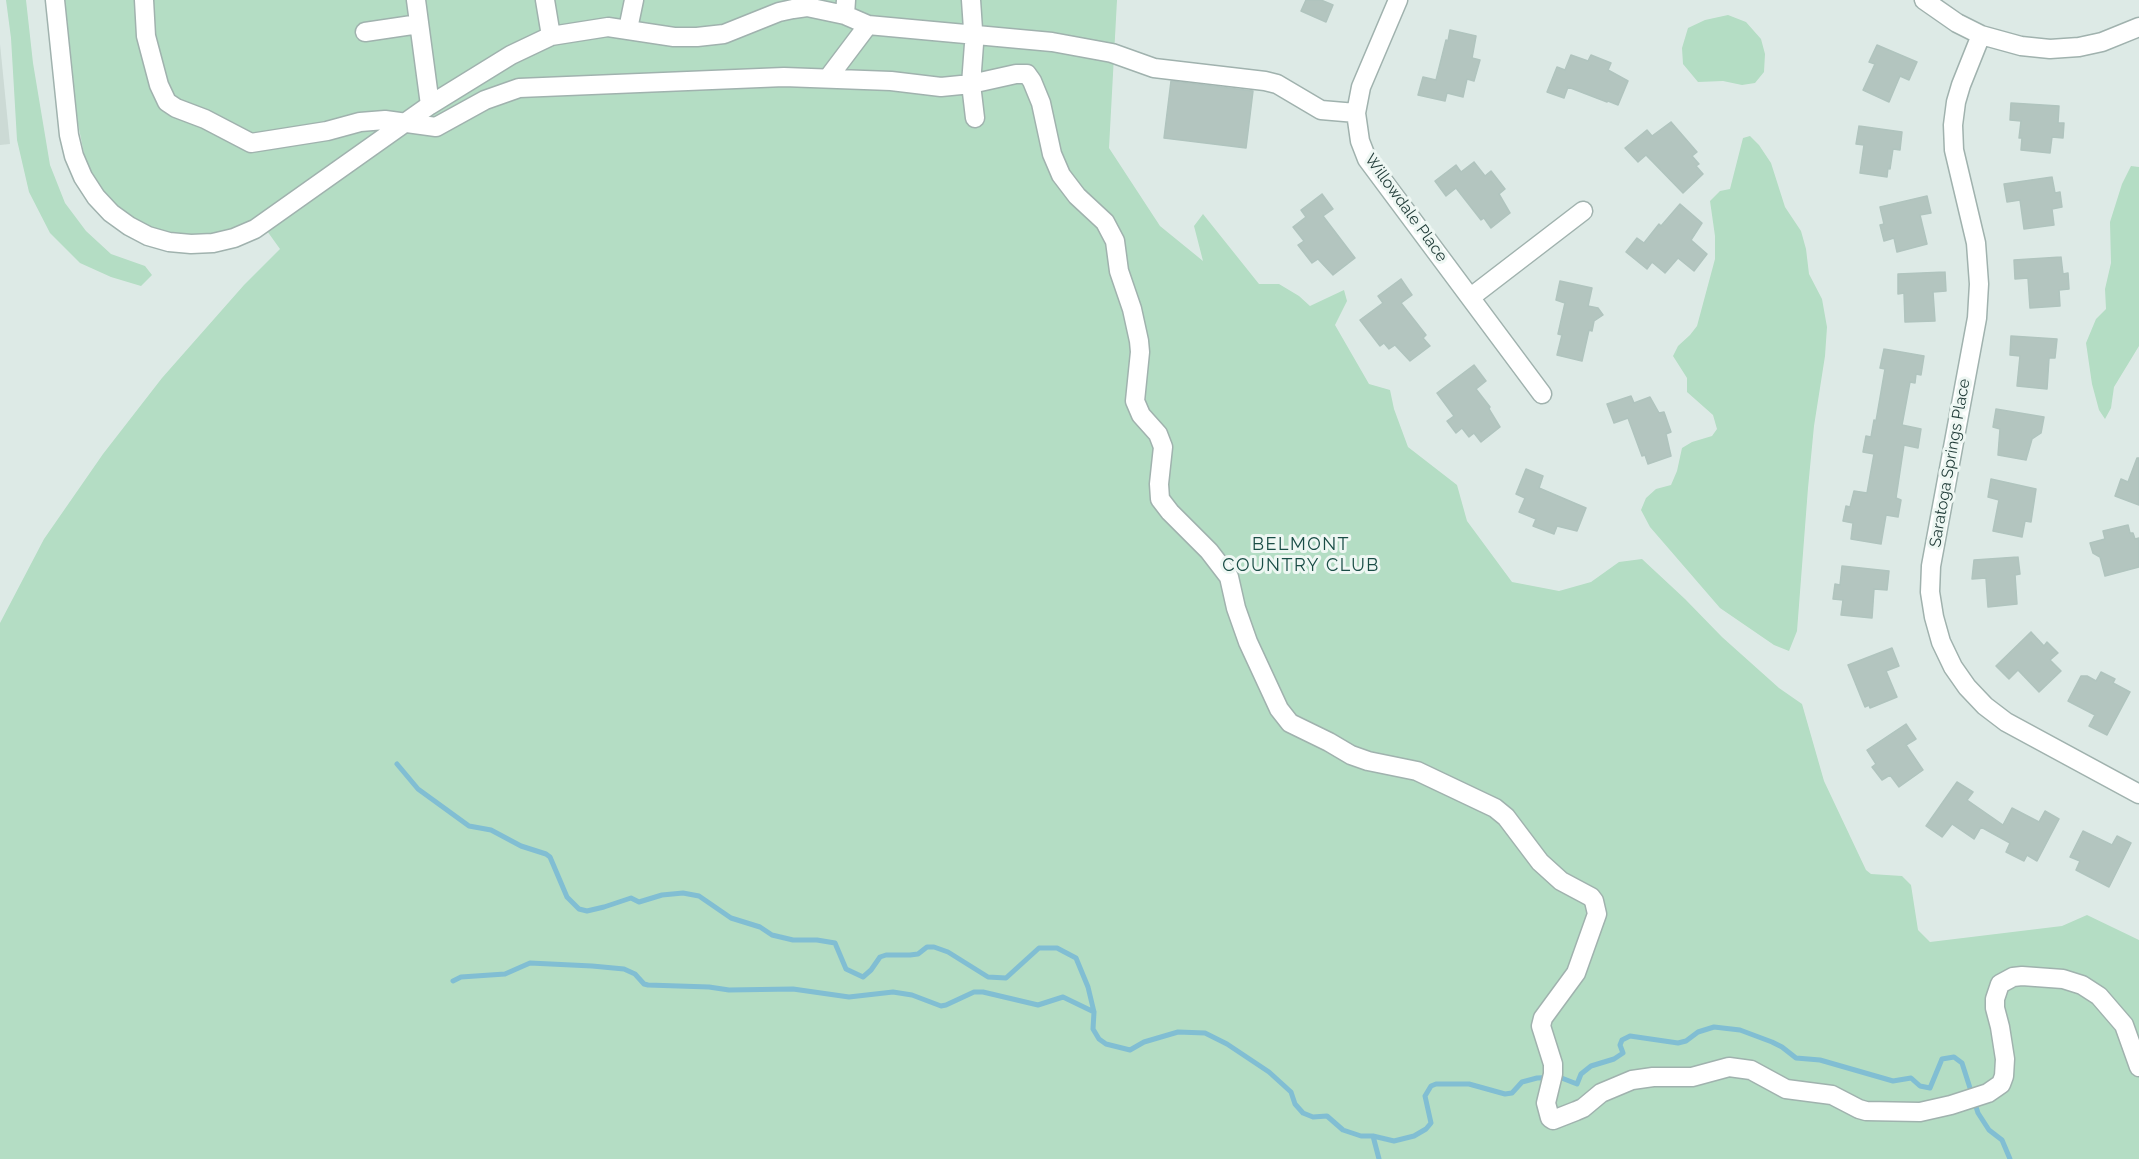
<!DOCTYPE html>
<html>
<head>
<meta charset="utf-8">
<style>
	body { margin:0 }
	canvas { display:block; background:#ddeae6 }
</style>
</head>
<body>
<canvas width="2139" height="1159"></canvas>
<script>
const g = document.querySelector('canvas').getContext('2d');
g.lineJoin = 'round';
function fillPath(path, color) {
  g.fillStyle = color;
  g.fill(path, 'evenodd');
}
function poly(rows) {
  const path = new Path2D();
  for (const r of rows) {
    path.moveTo(r[0], r[1]);
    for (let i = 2; i < r.length; i += 2) path.lineTo(r[i], r[i + 1]);
  }
  return path;
}
function trace(path, color, width, dash) {
  g.strokeStyle = color;
  g.lineWidth = width;
  g.lineCap = dash ? 'butt' : 'round';
  g.setLineDash(dash || []);
  g.stroke(path);
}
function label(font, color, halo, rows, align = 'center') {
  g.font = font + ' Raleway,sans-serif';
  g.lineWidth = 6;
  g.setLineDash([]);
  g.textBaseline = 'middle';
  g.strokeStyle = halo;
  g.fillStyle = color;
  for (const [text, x, y, turn = 0] of rows) {
    g.save();
    g.translate(x, y);
    g.rotate((+turn || 0) * Math.PI / 180);
    g.textAlign = isNaN(turn) ? turn : align;
    if (halo) g.strokeText(text, 0, 0);
    g.fillText(text, 0, 0);
    g.restore();
  }
}
const built = poly([
	[0,44,10,144,0,145]
]);
const green = poly([
	[6,0,26,0,33,63,50,165,65,203,86,231,111,254,145,266,152,275,141,286,111,277,80,263,50,233,29,192,17,140,11,38],
	[65,0,1117,0,1109,148,1160,226,1203,261,1194,226,1203,214,1259,284,1279,284,1299,296,1310,306,1344,290,1347,301,1335,325,1369,384,1390,390,1394,409,1408,447,1457,485,1467,521,1512,582,1559,591,1591,582,1619,562,1642,559,1685,599,1722,637,1779,688,1802,704,1824,781,1866,870,1871,874,1902,876,1911,885,1918,930,1930,942,2062,926,2087,915,2139,940,2139,1159,0,1159,0,623,44,539,103,454,162,378,244,285,280,249,257,217,235,229,206,237,161,233,138,223,117,206,99,186,86,163,78,124],
	[1728,15,1746,22,1761,39,1765,54,1764,72,1755,83,1742,85,1723,81,1698,82,1683,64,1682,48,1688,28,1705,20],
	[1750,136,1759,145,1771,163,1785,207,1801,231,1806,249,1809,274,1822,299,1827,327,1825,356,1814,426,1808,488,1797,631,1789,651,1774,645,1720,608,1650,527,1641,510,1646,498,1656,489,1671,485,1677,471,1682,448,1692,442,1712,436,1717,429,1713,415,1687,392,1687,378,1673,356,1678,346,1690,335,1697,326,1715,259,1715,236,1710,201,1720,191,1730,189,1743,138],
	[2131,166,2139,167,2139,346,2114,387,2111,408,2105,419,2099,410,2092,384,2086,343,2096,319,2106,309,2105,289,2111,263,2110,222,2122,184]
]);
const stream = poly([
	[397,764,418,789,469,826,491,830,521,846,546,854,550,857,567,897,579,909,587,911,604,907,631,898,639,902,662,895,683,893,699,896,731,918,760,927,772,935,793,940,817,940,835,943,846,969,863,977,871,970,880,957,886,955,910,955,918,954,927,947,934,947,948,952,988,977,1006,978,1039,948,1057,948,1076,958,1088,987,1094,1012,1093,1029,1099,1039,1106,1044,1130,1050,1144,1042,1178,1032,1205,1033,1227,1044,1269,1072,1291,1092,1295,1104,1303,1113,1313,1117,1327,1116,1343,1130,1361,1136,1373,1136,1394,1141,1414,1136,1426,1129,1431,1123,1425,1096,1431,1086,1436,1084,1469,1084,1505,1094,1512,1093,1522,1082,1537,1078,1559,1077,1577,1084,1581,1074,1591,1066,1614,1059,1623,1053,1620,1045,1622,1040,1630,1036,1678,1043,1686,1041,1698,1032,1714,1027,1740,1030,1772,1042,1782,1047,1796,1058,1820,1060,1893,1081,1911,1078,1920,1086,1930,1088,1942,1059,1954,1057,1962,1063,1978,1113,1989,1130,2002,1140,2010,1159],
	[453,981,461,977,505,974,530,963,592,966,624,969,635,974,644,984,648,985,709,987,729,990,793,989,849,997,893,992,912,995,941,1006,946,1005,974,992,983,992,1038,1005,1063,997,1094,1012],
	[1373,1136,1379,1159]
]);
const building = poly([
	[1306,0,1321,0,1333,5,1326,22,1301,11,1306,0],
	[1450,30,1476,36,1472,58,1480,60,1474,81,1467,79,1463,97,1447,93,1445,101,1418,95,1423,77,1436,80,1446,40,1448,41,1450,30],
	[1877,45,1917,62,1909,80,1900,76,1889,102,1863,90,1875,64,1869,62,1877,45],
	[1571,55,1588,61,1591,55,1611,63,1608,70,1628,81,1618,105,1608,101,1607,102,1568,87,1564,98,1547,92,1557,67,1565,70,1571,55],
	[1171,81,1253,91,1246,148,1164,138,1171,81],
	[2011,103,2059,106,2058,123,2064,123,2063,138,2052,137,2050,153,2021,150,2022,138,2019,138,2021,121,2010,120,2011,103],
	[1671,122,1697,152,1692,156,1699,164,1696,166,1703,174,1683,193,1646,155,1638,162,1625,148,1647,130,1652,136,1671,122],
	[1859,126,1902,132,1900,150,1893,149,1890,169,1888,168,1887,177,1860,173,1864,145,1856,144,1859,126],
	[1474,162,1485,176,1491,171,1505,189,1499,194,1510,213,1491,228,1484,218,1481,220,1456,188,1446,196,1435,181,1456,165,1461,172,1474,162],
	[2052,177,2055,193,2060,192,2062,207,2052,209,2054,225,2024,229,2020,200,2007,202,2004,184,2052,177],
	[1322,194,1333,209,1323,216,1355,258,1333,275,1318,259,1312,263,1298,245,1304,241,1293,227,1306,217,1301,210,1322,194],
	[1927,196,1931,213,1920,215,1927,244,1897,252,1894,238,1884,241,1880,225,1884,224,1880,207,1927,196],
	[1680,204,1702,223,1691,240,1707,254,1694,271,1678,258,1665,273,1652,262,1647,269,1626,252,1637,238,1644,243,1659,224,1661,226,1680,204],
	[2061,257,2063,274,2068,273,2069,289,2059,290,2060,306,2030,308,2028,278,2015,279,2014,260,2061,257],
	[1945,272,1946,291,1933,292,1935,321,1905,322,1904,293,1898,294,1898,274,1945,272],
	[1401,279,1412,295,1401,303,1426,335,1423,338,1430,346,1410,361,1395,345,1389,349,1384,343,1380,346,1360,320,1383,303,1378,296,1401,279],
	[1560,281,1592,288,1588,306,1598,308,1603,315,1594,321,1592,331,1589,330,1582,361,1557,355,1562,335,1558,334,1565,303,1556,300,1560,281],
	[2011,336,2057,339,2055,358,2049,358,2047,389,2017,386,2020,356,2010,355,2011,336],
	[1884,349,1924,356,1921,375,1916,374,1915,383,1910,382,1902,425,1921,429,1918,448,1904,445,1896,498,1901,500,1898,517,1886,515,1881,544,1851,539,1853,523,1843,521,1846,506,1850,507,1854,491,1867,493,1874,454,1863,452,1866,436,1871,437,1874,420,1876,421,1885,369,1880,368,1884,349],
	[1474,365,1486,381,1476,389,1490,407,1489,409,1500,427,1481,442,1474,433,1469,437,1462,428,1456,433,1447,421,1454,416,1437,393,1474,365],
	[1631,396,1634,403,1650,397,1659,413,1664,412,1671,432,1666,434,1671,456,1648,464,1645,455,1642,456,1628,418,1614,423,1607,404,1631,396],
	[1996,409,2044,417,2041,433,2032,439,2026,460,1998,455,2000,429,1993,427,1996,409],
	[2137,458,2139,458,2139,505,2115,496,2121,479,2128,482,2137,458],
	[1526,469,1543,476,1539,488,1586,508,1577,531,1557,526,1554,534,1533,526,1536,519,1519,512,1525,498,1516,494,1526,469],
	[1991,479,2036,489,2031,522,2025,521,2022,537,1993,531,1999,500,1988,497,1991,479],
	[2128,525,2130,533,2133,533,2135,539,2139,538,2139,567,2105,576,2100,557,2093,553,2090,543,2105,539,2103,531,2128,525],
	[2018,557,2020,574,2015,575,2017,604,1988,607,1986,578,1972,579,1974,560,2018,557],
	[1842,566,1889,571,1887,590,1874,589,1872,618,1841,615,1843,600,1833,599,1835,584,1840,585,1842,566],
	[2031,632,2044,646,2047,642,2058,653,2050,660,2061,671,2039,692,2018,670,2009,679,1996,666,2031,632],
	[1892,648,1899,666,1886,671,1897,697,1870,708,1869,705,1865,707,1848,665,1892,648],
	[2101,672,2115,679,2113,683,2130,692,2107,735,2089,726,2095,715,2068,701,2081,676,2087,676,2096,681,2101,672],
	[1906,724,1916,739,1906,745,1923,770,1899,787,1890,775,1882,780,1872,767,1876,764,1867,750,1906,724],
	[1957,782,1973,792,1967,800,2003,825,2012,808,2039,822,2045,811,2059,819,2037,861,2027,855,2024,861,2006,852,2010,843,1981,827,1974,839,1952,824,1942,837,1926,826,1957,782],
	[2083,831,2112,845,2117,836,2131,843,2109,887,2076,870,2080,861,2070,857,2083,831]
]);
const minor = poly([
	[55,0,69,135,74,156,83,177,96,197,111,213,129,226,148,236,169,242,191,244,213,243,234,238,255,229,430,105,511,55,551,36,608,27,674,37,697,37,724,34,779,12,793,9,807,7,845,15,846,0],
	[144,0,146,36,159,85,167,102,176,108,205,119,251,143,327,131,360,122,385,120,436,127,485,100,519,88,784,77,891,81,941,87,971,84,975,118],
	[416,0,430,105],
	[545,0,551,36],
	[971,0,974,44,971,84,1016,74,1027,74,1032,81,1041,103,1052,154,1061,175,1077,196,1105,222,1115,241,1119,271,1132,309,1139,341,1140,352,1135,401,1141,415,1158,434,1163,447,1159,484,1160,499,1170,512,1209,551,1229,577,1236,608,1248,642,1279,709,1290,723,1329,742,1351,755,1368,761,1417,771,1495,808,1506,817,1540,862,1561,881,1591,897,1594,901,1597,914,1576,973,1543,1018,1541,1026,1553,1064,1553,1074,1546,1103,1550,1118,1553,1120,1576,1111,1583,1108,1601,1093,1632,1080,1653,1077,1692,1077,1729,1067,1751,1070,1786,1089,1832,1095,1859,1109,1866,1111,1920,1112,1951,1105,1988,1093,2001,1084,2004,1076,2005,1059,2000,1027,1995,1008,1995,999,2000,984,2013,977,2022,976,2063,979,2082,985,2099,996,2124,1025,2139,1067],
	[1398,0,1361,87,1356,113,1360,141,1367,159,1542,394],
	[1924,0,1957,23,1981,35,2021,46,2050,49,2079,47,2102,42,2139,27],
	[845,15,868,25,1052,42,1112,53,1154,68,1265,81,1277,84,1321,110,1356,113],
	[628,29,634,0],
	[365,32,419,24],
	[1981,35,1961,85,1956,102,1953,125,1954,150,1976,243,1979,284,1977,318,1931,566,1930,592,1934,617,1941,642,1953,667,1967,687,1985,706,2006,722,2139,794],
	[828,78,868,25],
	[1471,297,1583,211]
]);
const streetNames = [
	["Willowdale Place",1406,208,54],
	["Saratoga Springs Place",1950,463,-80]
];
const neighbourhoodNames = [
	["BELMONT",1301,545],
	["COUNTRY CLUB",1301,566]
];
fillPath(built, '#ccdad5');
fillPath(green, '#b4ddc4');
trace(stream, '#81bed3', 5);
fillPath(building, '#b3c5bf');
trace(building, '#b0c4be', 1.5);
trace(minor, '#a0b2ae', 21);
trace(minor, '#fff', 18);
label('16px', '#1e3a36', '#eef7f3', streetNames);
g.letterSpacing = '1.5px';
label('18px', '#1a4d46', '#eef7f3', neighbourhoodNames);
g.letterSpacing = '0px';
</script>
</body>
</html>
